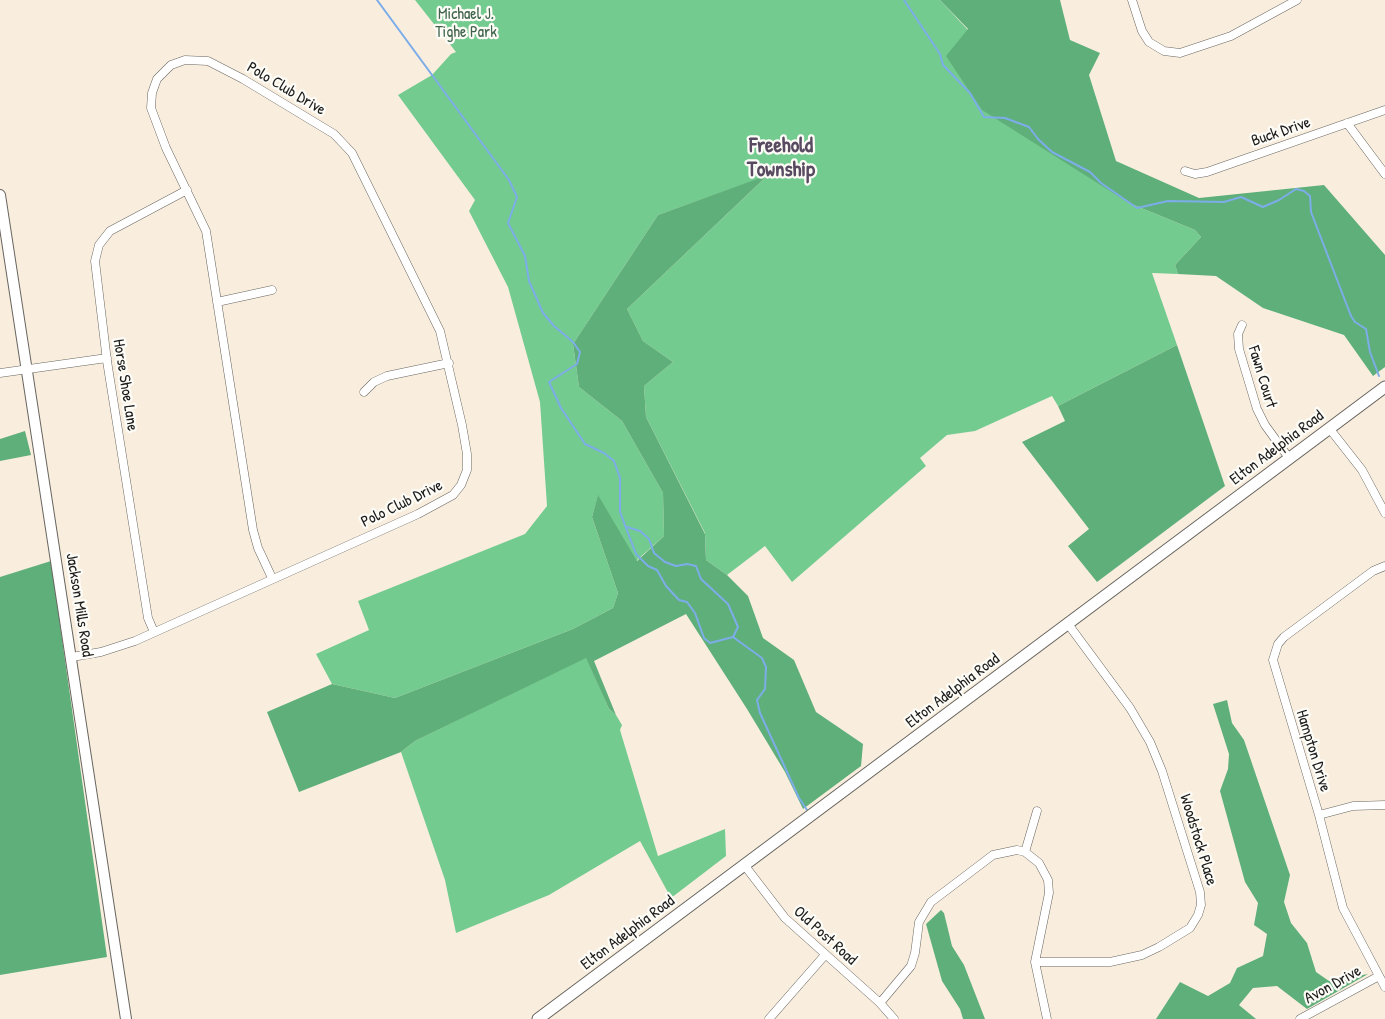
<!DOCTYPE html>
<html>
<head>
<meta charset="utf-8">
<style>
	body { margin:0 }
	canvas { display:block; background:#f9eede }
</style>
</head>
<body>
<canvas width="1385" height="1019"></canvas>
<script>
const g = document.querySelector('canvas').getContext('2d');
g.lineJoin = 'round';
function fillPath(path, color) {
  g.fillStyle = color;
  g.fill(path, 'evenodd');
}
function poly(rows) {
  const path = new Path2D();
  for (const r of rows) {
    path.moveTo(r[0], r[1]);
    for (let i = 2; i < r.length; i += 2) path.lineTo(r[i], r[i + 1]);
  }
  return path;
}
function trace(path, color, width, dash) {
  g.strokeStyle = color;
  g.lineWidth = width;
  g.lineCap = dash ? 'butt' : 'round';
  g.setLineDash(dash || []);
  g.stroke(path);
}
function label(font, color, halo, rows, align = 'center') {
  g.font = font + ' "Patrick Hand",sans-serif';
  g.lineWidth = 4.5;
  g.setLineDash([]);
  g.textBaseline = 'middle';
  g.strokeStyle = halo;
  g.fillStyle = color;
  for (const [text, x, y, turn = 0] of rows) {
    g.save();
    g.translate(x, y);
    g.rotate((+turn || 0) * Math.PI / 180);
    g.textAlign = isNaN(turn) ? turn : align;
    if (halo) g.strokeText(text, 0, 0);
    g.fillText(text, 0, 0);
    g.restore();
  }
}
const green = poly([
	[415,0,940,0,1129,203,1195,230,1201,237,1175,265,1178,274,1152,273,1177,345,1058,406,1052,396,975,431,947,435,920,458,926,466,792,582,765,546,727,575,706,560,705,533,646,417,644,386,673,362,643,341,627,309,767,176,658,215,573,344,579,387,622,421,663,493,664,536,636,561,598,496,592,517,618,593,613,608,573,629,395,698,332,684,316,654,369,630,358,601,525,534,547,506,540,402,508,287,469,211,475,200,398,95,432,75,451,54,456,52],
	[586,657,609,709,616,715,622,725,620,730,658,856,725,829,726,856,671,898,640,841,549,895,456,933,445,880,401,752,415,741]
]);
const forest = poly([
	[940,0,1060,0,1070,40,1100,53,1089,75,1116,161,1199,198,1324,185,1385,255,1385,367,1373,376,1344,335,1263,308,1216,276,1178,274,1175,265,1201,237,1195,230,1129,203,982,110,946,56,968,29],
	[768,175,627,309,643,341,673,362,644,386,646,417,705,534,706,560,727,575,748,596,763,638,794,660,816,712,863,744,861,766,803,809,785,772,747,709,686,614,594,661,616,715,609,709,586,658,415,741,401,752,299,792,267,712,332,684,395,698,573,629,613,608,618,593,592,517,598,495,637,561,664,536,663,493,622,421,579,387,573,344,658,215],
	[1177,345,1225,486,1097,582,1068,546,1089,529,1022,442,1065,421,1058,406],
	[25,431,31,455,0,461,0,439],
	[51,561,107,957,0,975,0,577],
	[1227,700,1232,723,1244,740,1290,875,1284,902,1291,923,1307,943,1316,972,1329,981,1368,974,1307,1009,1277,986,1253,988,1239,1005,1256,1019,1156,1019,1180,982,1208,996,1230,983,1237,968,1263,956,1267,934,1254,925,1258,903,1245,882,1220,791,1228,769,1229,754,1213,704],
	[941,910,944,913,952,946,964,965,985,1019,963,1019,960,1009,942,981,926,924]
]);
const stream = poly([
	[377,0,509,180,517,197,508,223,525,256,529,281,543,313,554,326,573,342,580,352,577,364,549,382,561,408,585,444,604,453,614,461,620,478,620,512,636,554,648,566,657,570,666,586,679,600,687,602,695,613,704,638,710,643,733,637,738,627,728,604,701,579,696,566,687,564,676,566,665,562,654,553,649,539,640,531,627,527],
	[904,0,940,54,943,65,970,93,984,117,1005,118,1029,127,1038,139,1052,152,1090,172,1101,183,1137,208,1168,201,1224,202,1241,197,1263,207,1279,200,1296,189,1304,191,1310,196,1311,212,1351,316,1355,322,1366,329,1370,352,1379,376],
	[733,637,762,658,766,667,765,689,757,700,760,713,799,798,807,810]
]);
const street = poly([
	[1132,0,1142,31,1149,42,1164,51,1180,53,1231,36,1297,0],
	[1347,123,1385,174],
	[1185,171,1195,174,1207,172,1385,110],
	[217,302,272,290],
	[1242,325,1238,334,1239,349,1257,409,1265,425,1289,458],
	[0,373,107,358],
	[364,392,374,382,387,376,449,363],
	[1329,428,1362,470,1385,513],
	[1385,566,1373,571,1284,637,1278,644,1273,660,1319,815,1343,908,1385,987],
	[154,632,148,618,107,361,95,261,99,245,110,231,187,190],
	[72,657,101,652,135,641,418,514,453,495,461,485,467,470,467,454,462,425,440,331,352,153,334,134,243,79,208,61,185,60,171,65,157,79,152,93,151,108,166,148,206,231,253,530,258,548,272,578],
	[1319,815,1353,806,1385,805],
	[1025,852,1037,811],
	[745,866,785,918,880,1003,894,1019],
	[1035,962,1110,962,1142,955,1159,947,1190,928,1198,915,1201,905,1200,892,1162,771,1150,742,1130,708,1068,624],
	[880,1003,911,966,915,953,919,922,931,902,993,855,1017,850,1025,852,1039,863,1048,880,1049,893,1035,962,1047,1019],
	[769,1019,825,955],
	[1300,1019,1379,976]
]);
const secondary = poly([
	[0,195,126,1019]
]);
const primary = poly([
	[538,1019,1385,387]
]);
const parkNames = [
	["Michael J.",466,15],
	["Tighe Park",466,33]
];
const streetNames = [
	["Polo Club Drive",286,89,31],
	["Buck Drive",1281,132,-19],
	["Fawn Court",1262,377,73],
	["Horse Shoe Lane",125,385,81],
	["Elton Adelphia Road",1277,448,-37],
	["Polo Club Drive",402,504,-26],
	["Jackson Mills Road",79,605,81],
	["Elton Adelphia Road",953,691,-37],
	["Hampton Drive",1313,751,73],
	["Woodstock Place",1198,840,73],
	["Elton Adelphia Road",628,933,-37],
	["Old Post Road",825,936,42],
	["Avon Drive",1333,985,-29]
];
const districtNames = [
	["Freehold",781,146],
	["Township",781,170]
];
fillPath(green, '#74cb90');
fillPath(forest, '#5faf7a');
trace(stream, '#7dade8', 2);
trace(street, '#696660', 9);
trace(secondary, '#696660', 12);
trace(primary, '#696660', 13);
trace(street, '#fff', 8);
trace(secondary, '#fff', 10);
trace(primary, '#fff', 11);
label('16px', '#3f624a', '#fdfcf7', parkNames);
label('16px', '#1c1c1c', '#fdfcf7', streetNames);
label('bold 21px', '#584a61', '#fdfcf7', districtNames);
</script>
</body>
</html>
